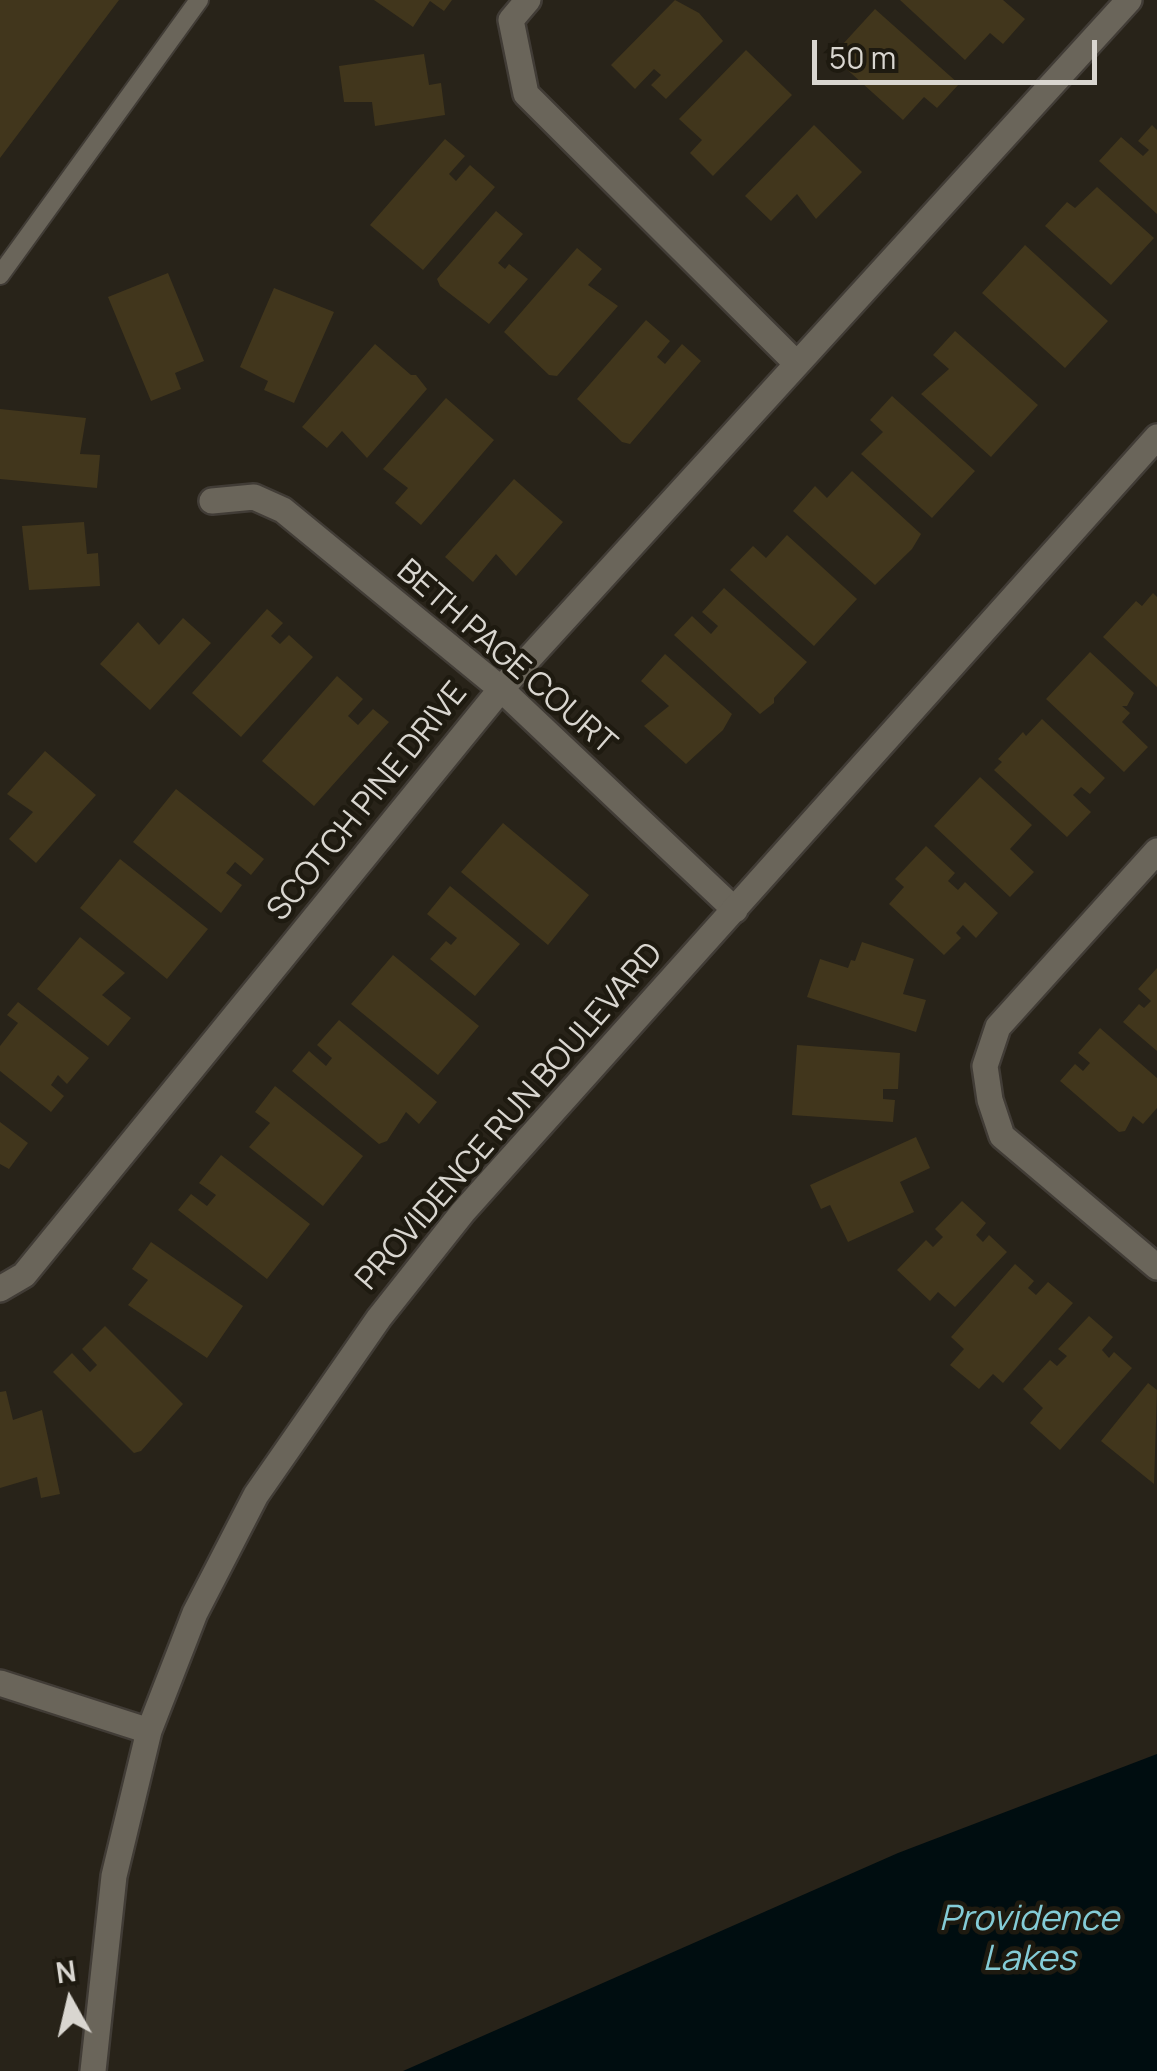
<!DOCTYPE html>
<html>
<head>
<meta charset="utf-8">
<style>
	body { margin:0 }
	#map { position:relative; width:1157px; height:2071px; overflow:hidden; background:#282319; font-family:Manrope,sans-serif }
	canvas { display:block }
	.north { position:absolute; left:20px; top:1951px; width:100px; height:100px; -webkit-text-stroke:8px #1e1a10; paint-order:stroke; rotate:352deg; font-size:28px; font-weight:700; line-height:40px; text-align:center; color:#d9d6d0 }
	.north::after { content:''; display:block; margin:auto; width:35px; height:45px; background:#d9d6d0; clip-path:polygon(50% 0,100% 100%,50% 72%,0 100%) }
	.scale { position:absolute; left:812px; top:40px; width:285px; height:45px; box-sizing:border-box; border:5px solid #d9d6d0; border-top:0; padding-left:12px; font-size:30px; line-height:35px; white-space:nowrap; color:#d9d6d0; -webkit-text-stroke:8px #1e1a10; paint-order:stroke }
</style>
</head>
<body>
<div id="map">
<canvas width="1157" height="2071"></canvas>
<div class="north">N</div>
<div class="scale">50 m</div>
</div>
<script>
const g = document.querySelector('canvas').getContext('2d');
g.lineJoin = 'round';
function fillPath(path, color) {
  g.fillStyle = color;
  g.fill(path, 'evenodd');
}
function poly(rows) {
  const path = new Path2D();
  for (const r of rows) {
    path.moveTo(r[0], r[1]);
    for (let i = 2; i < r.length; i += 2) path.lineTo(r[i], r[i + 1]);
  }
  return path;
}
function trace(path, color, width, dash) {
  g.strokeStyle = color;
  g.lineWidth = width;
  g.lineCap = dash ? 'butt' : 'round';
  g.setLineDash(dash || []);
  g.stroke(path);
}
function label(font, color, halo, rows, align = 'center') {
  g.font = font + ' Manrope,sans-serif';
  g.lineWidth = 9;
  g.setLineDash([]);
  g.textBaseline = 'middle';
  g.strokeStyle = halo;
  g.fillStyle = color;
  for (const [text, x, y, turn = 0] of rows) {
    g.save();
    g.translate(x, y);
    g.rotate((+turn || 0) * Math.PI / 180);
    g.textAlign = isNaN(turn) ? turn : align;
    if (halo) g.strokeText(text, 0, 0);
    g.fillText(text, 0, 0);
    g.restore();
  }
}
const water = poly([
	[1157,1754,1157,2071,403,2071,898,1853]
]);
const building = poly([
	[0,0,119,0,0,158],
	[374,0,452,0,444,11,430,1,413,27],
	[675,0,699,13,723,41,666,99,651,85,661,75,654,69,635,89,611,65],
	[900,0,1003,0,1025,19,1003,44,990,33,965,60],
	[875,9,959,84,937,108,924,97,903,120,832,56],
	[746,50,792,95,713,176,690,153,702,140,679,119],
	[424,54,429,85,441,83,445,115,375,126,372,102,344,102,339,66],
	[814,125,862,172,816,219,797,194,771,221,745,196],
	[1152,125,1157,130,1157,214,1099,161,1121,137,1143,156,1149,150,1138,141],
	[445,139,465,156,449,174,456,181,470,165,495,187,423,270,370,225],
	[1097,187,1154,238,1111,285,1045,226,1067,202,1075,208],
	[496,211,523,234,498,263,505,269,509,264,528,279,489,324,440,286,437,279],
	[1025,245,1108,321,1065,368,982,293],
	[577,248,602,269,588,285,618,306,557,376,549,375,504,332],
	[168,273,204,361,175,373,181,389,151,401,108,297],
	[274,288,334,312,294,403,264,390,268,381,240,367],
	[646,320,670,341,657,357,665,364,682,344,701,361,630,444,622,442,577,399],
	[955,331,1038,405,991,457,921,394,949,369,933,355],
	[375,344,411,375,416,375,427,389,367,458,342,431,327,448,302,427],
	[892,396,975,471,932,518,861,454,883,432,870,420],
	[446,398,494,440,421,525,395,503,408,488,383,469],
	[0,409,86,418,80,454,100,455,97,488,0,479],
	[852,471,921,534,912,549,875,585,793,511,815,486,827,498],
	[514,479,563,522,516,576,496,554,473,582,445,557],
	[84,522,87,554,98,553,100,586,29,590,22,526],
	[787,535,857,599,814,646,730,570,753,546,766,558],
	[724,588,807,662,774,698,774,703,760,714,674,635,692,616,711,634,718,626,702,612],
	[1153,593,1157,597,1157,687,1103,637,1136,601,1142,606],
	[267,609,283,623,271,636,280,644,289,635,313,657,241,737,192,693],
	[183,618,211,643,150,710,100,664,138,622,159,645],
	[1090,652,1134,693,1127,706,1122,706,1130,713,1122,722,1148,747,1124,772,1046,699],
	[665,654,732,714,723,730,686,764,644,726,669,706,641,681],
	[337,676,363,699,348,716,358,725,373,709,389,722,314,806,262,761],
	[1042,719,1105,778,1090,794,1081,787,1073,795,1091,812,1067,837,994,770,1002,762,998,759,1023,732,1026,736],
	[45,751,96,795,36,863,9,839,33,812,7,794],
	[980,777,1032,825,1010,849,1034,872,1010,897,934,826],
	[176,789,264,859,251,875,235,862,226,873,242,885,221,913,133,842],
	[503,823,589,895,548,945,461,872],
	[926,846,955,873,948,881,958,890,965,882,998,913,976,938,963,925,956,933,961,938,944,955,889,904,904,887,895,879],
	[120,859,208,929,167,979,80,908],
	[450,886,520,944,475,996,430,959,446,941,451,945,457,938,427,914],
	[80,937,125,973,102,995,131,1018,108,1046,37,989],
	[862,942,914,959,903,994,926,1000,916,1032,807,997,820,959,848,968,851,960,855,961],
	[393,955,479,1026,438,1075,351,1004],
	[1157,968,1157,1051,1123,1022,1139,1004,1144,1008,1151,1001,1138,989],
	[18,1002,89,1058,67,1084,58,1075,51,1085,64,1096,51,1112,0,1071,0,1046,18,1023,7,1015],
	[339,1020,437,1102,419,1124,406,1112,387,1141,379,1144,292,1071,309,1051,326,1066,332,1058,317,1045],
	[1100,1028,1157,1078,1157,1108,1143,1124,1133,1116,1125,1131,1119,1132,1060,1081,1075,1064,1083,1071,1090,1063,1078,1053],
	[797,1045,900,1053,898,1089,883,1089,883,1099,895,1100,893,1122,792,1115],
	[275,1086,363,1156,323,1206,249,1147,270,1123,255,1112],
	[0,1122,28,1143,9,1169,0,1164],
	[916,1137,930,1168,900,1182,914,1212,848,1242,830,1205,821,1209,810,1185],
	[221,1155,310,1224,267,1279,178,1210,191,1194,207,1206,216,1195,199,1183],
	[962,1201,986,1223,976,1235,983,1242,989,1235,1007,1252,955,1307,938,1292,930,1301,897,1270,926,1240,933,1247,943,1237,935,1229],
	[151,1242,243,1306,207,1358,128,1305,148,1280,132,1269],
	[1015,1264,1034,1281,1028,1288,1036,1295,1048,1282,1073,1303,1003,1383,993,1374,979,1389,950,1365,964,1349,951,1337],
	[1089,1316,1113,1337,1102,1350,1109,1358,1114,1352,1132,1368,1060,1450,1030,1423,1043,1408,1023,1389,1050,1360,1057,1366,1067,1356,1058,1349],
	[105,1326,183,1404,141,1451,134,1453,53,1372,72,1353,90,1372,97,1365,82,1349],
	[1148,1383,1157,1390,1154,1484,1101,1441],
	[6,1391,13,1420,42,1410,60,1494,41,1498,37,1477,0,1488,0,1392]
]);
const service = poly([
	[0,275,199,0]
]);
const minor = poly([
	[528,0,511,20,526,94,797,364],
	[212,501,254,497,283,510,501,689,735,910],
	[1157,851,998,1027,985,1066,990,1100,1002,1136,1157,1267],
	[0,1289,24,1275,501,689,1129,0]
]);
const tertiary = poly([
	[0,1683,149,1731],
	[93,2071,114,1876,149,1731,195,1613,256,1495,379,1318,463,1212,1157,437]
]);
const streetNames = [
	["BETH PAGE COURT",506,658,41],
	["SCOTCH PINE DRIVE",368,802,-51],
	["PROVIDENCE RUN BOULEVARD",510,1117,-49]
];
const waterNames = [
	["Providence",1029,1920],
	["Lakes",1029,1960]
];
fillPath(water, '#000d10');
fillPath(building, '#41361c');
trace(service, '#413c36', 22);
trace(minor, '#413c36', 30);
trace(tertiary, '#413c36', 30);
trace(service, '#6a655a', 18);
trace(minor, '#6a655a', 25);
trace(tertiary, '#6a655a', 25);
label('32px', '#d9d6d0', '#1e1a10', streetNames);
label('italic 35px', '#84ccd7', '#1e1a10', waterNames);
</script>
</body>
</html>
